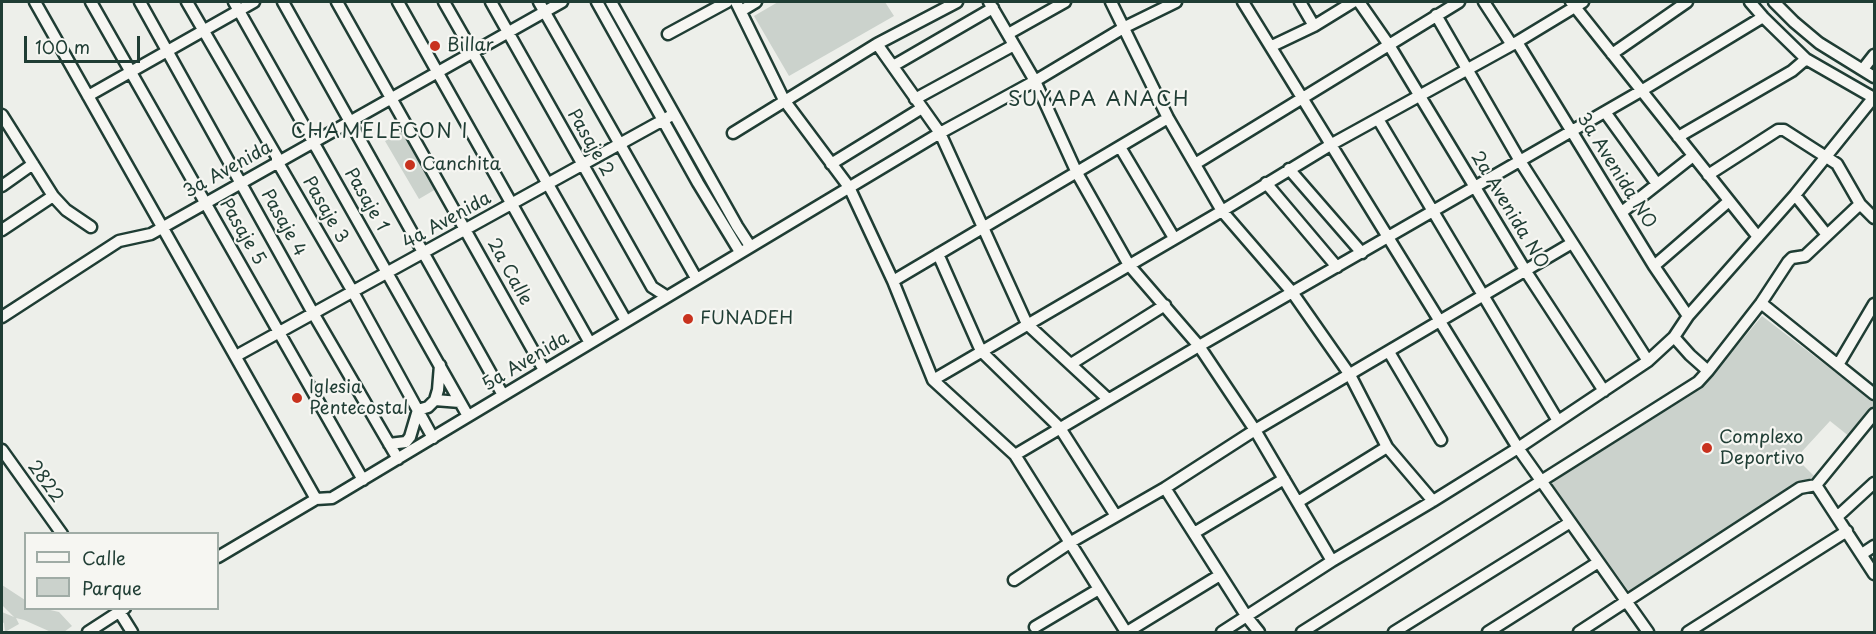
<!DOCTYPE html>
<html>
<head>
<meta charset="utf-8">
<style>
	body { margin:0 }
	#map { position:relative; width:1876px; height:634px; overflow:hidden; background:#edefea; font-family:"Playpen Sans",sans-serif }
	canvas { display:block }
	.frame { position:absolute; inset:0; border:3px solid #1f3d34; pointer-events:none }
	.legend { position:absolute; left:24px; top:532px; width:195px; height:78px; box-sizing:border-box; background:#f6f6f2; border:2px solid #a0aca6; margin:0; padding:8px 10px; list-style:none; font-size:18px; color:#1f3d34 }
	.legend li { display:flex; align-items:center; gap:12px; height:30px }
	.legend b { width:30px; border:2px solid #a0aca6 }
	.scale { position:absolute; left:24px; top:36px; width:116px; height:27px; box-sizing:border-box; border:3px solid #1f3d34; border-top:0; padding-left:8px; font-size:18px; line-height:21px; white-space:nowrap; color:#1f3d34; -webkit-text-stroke:4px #f6f6f2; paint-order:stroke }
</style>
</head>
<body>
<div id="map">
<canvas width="1876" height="634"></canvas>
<div class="frame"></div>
<ul class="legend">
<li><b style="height:8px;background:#f6f6f2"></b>Calle</li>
<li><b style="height:16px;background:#cbd2cc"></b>Parque</li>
</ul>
<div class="scale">100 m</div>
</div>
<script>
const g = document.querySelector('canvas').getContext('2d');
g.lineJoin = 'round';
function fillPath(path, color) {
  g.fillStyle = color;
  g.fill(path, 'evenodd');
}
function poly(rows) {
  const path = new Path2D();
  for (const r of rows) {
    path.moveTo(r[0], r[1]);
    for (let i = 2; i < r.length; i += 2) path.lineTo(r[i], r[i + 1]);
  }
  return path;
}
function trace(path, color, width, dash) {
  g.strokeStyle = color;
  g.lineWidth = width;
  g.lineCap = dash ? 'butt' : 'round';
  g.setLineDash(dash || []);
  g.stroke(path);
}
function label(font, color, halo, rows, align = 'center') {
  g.font = font + ' "Playpen Sans",sans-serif';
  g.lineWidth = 4.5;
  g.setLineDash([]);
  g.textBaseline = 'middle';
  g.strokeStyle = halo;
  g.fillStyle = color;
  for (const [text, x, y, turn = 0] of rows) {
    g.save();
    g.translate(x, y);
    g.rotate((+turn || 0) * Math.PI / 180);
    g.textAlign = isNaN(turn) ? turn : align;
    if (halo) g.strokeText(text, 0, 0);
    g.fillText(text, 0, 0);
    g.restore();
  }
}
const green = poly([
	[778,2,885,2,894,16,789,76,754,16],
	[402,132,436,189,419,199,385,141],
	[1762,316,1874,402,1874,406,1850,437,1830,421,1796,458,1814,476,1634,593,1630,593,1552,485,1554,481,1701,389],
	[2,585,25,600,26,608,46,609,59,612,72,626,64,632,51,632,24,620,16,618,19,624,5,632,4,623,2,622,2,612,14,617,2,605]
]);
const minor = poly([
	[35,2,316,499],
	[91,2,363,480],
	[140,2,313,313,398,459],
	[187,2,277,157,277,161,353,292,433,438],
	[234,2,468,416],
	[283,2,503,395],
	[337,2,544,370],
	[398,2,590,343],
	[444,2,626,321],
	[491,2,652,287,666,296],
	[539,2,696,278],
	[597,2,698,183,740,252],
	[611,2,737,226,750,246],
	[736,2,784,100,849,187,893,281,933,380,1015,455,1126,632],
	[989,2,1035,81,1077,173,1129,265,1199,346,1255,430,1332,561],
	[1111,2,1168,118,1222,211,1292,292,1350,375,1387,447,1433,501],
	[1243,2,1518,448,1648,632],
	[1300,2,1314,26],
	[1359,2,1389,45,1525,270,1604,391],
	[1484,2,1512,45],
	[1571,2,1758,237],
	[1750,2,1763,17,1806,59,1874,98],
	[1774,2,1794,22,1819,43,1874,77],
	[741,11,756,2],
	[1436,15,1520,161,1648,361],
	[668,34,727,2],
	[1008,34,1065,2],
	[1517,42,1654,266,1688,316],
	[877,44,940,133,1027,324,1108,399],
	[1272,46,1314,26,1353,2],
	[1612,54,1687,2],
	[893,66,993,8],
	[1863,69,1874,55],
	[88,96,254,2],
	[915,99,1014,45],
	[1605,112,1657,184],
	[2,115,53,196,66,210,91,227],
	[1378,119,1558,421],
	[733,133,877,44,957,2],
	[1678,137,1792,71,1806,59],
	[1120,147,1174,238],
	[831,164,922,108],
	[1195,164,1459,2],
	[1289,169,1362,253],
	[1708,175,1778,130,1784,130,1837,164,1860,204,1874,218],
	[1266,183,1337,267],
	[2,186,33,164],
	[1795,195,1827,235],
	[1622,212,1693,156],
	[2,230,53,196],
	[938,254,981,351,1060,428,1116,516],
	[1654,266,1729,201],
	[893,281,1168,118],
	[1761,303,1874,394],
	[2,317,119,241,151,234,562,2],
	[1674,337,1690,355,1708,371],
	[1389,352,1441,440],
	[236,356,674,114],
	[1071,364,1165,305],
	[1838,365,1874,304],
	[933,380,1222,211,1332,144,1517,42,1583,2],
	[435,400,460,402],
	[389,444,406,442,410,437,418,410,428,407,435,400,438,390,440,365],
	[2,450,62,534],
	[1015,455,1199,346,1641,91,1763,17],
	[1816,485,1874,574],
	[1165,488,1247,617,1259,632],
	[1298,502,1387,447],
	[1837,517,1874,483],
	[1194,533,1284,479],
	[1862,554,1874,546],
	[218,557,316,499,332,498,940,133,1035,81,1125,27,1176,2],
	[1014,580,1071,542,1165,488,1255,430,1572,243],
	[117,608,132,632],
	[1035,627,1099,589],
	[88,632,125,608],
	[1127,632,1220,575],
	[1222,632,1332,561,1433,501,1518,448,1648,361,1674,337,1688,316,1795,195,1874,97],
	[1302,632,1698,382,1708,371,1761,303,1788,262,1792,258,1805,256,1860,204],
	[1394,632,1569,523],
	[1488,632,1597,563],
	[1579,632,1800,488,1816,485,1874,414],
	[1688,632,1847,531]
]);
const markers = [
	[435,46,6,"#c8321e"],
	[410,165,6,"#c8321e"],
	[688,319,6,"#c8321e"],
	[297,398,6,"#c8321e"],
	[1707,448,6,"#c8321e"]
];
const poiNames = [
	["Billar",447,46],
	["Canchita",422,165],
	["FUNADEH",700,319],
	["Iglesia",309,388],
	["Pentecostal",309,409],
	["Complexo",1719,438],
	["Deportivo",1719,459]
];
const streetNames = [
	["Pasaje 2",590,143,60],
	["3a Avenida",228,170,-29],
	["3a Avenida NO",1616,171,58],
	["Pasaje 1",366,200,60],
	["Pasaje 3",325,210,60],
	["2a Avenida NO",1509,210,59],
	["4a Avenida",447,221,-29],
	["Pasaje 4",283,223,61],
	["Pasaje 5",242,232,60],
	["2a Calle",509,272,61],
	["5a Avenida",526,362,-31],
	["2822",45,482,54]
];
const neighbourhoodNames = [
	["SUYAPA ANACH",1099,100],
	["CHAMELECON I",380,132]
];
fillPath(green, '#cbd2cc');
trace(minor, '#1f3d34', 15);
trace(minor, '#f6f6f2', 10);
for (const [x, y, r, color] of markers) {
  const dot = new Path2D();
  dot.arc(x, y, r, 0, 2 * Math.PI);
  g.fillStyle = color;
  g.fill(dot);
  trace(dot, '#f6f6f2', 2);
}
label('18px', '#1f3d34', '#f6f6f2', poiNames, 'left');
label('18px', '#1f3d34', '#f6f6f2', streetNames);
g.letterSpacing = '1.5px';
label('20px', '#1f3d34', '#f6f6f2', neighbourhoodNames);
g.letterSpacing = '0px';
</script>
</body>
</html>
